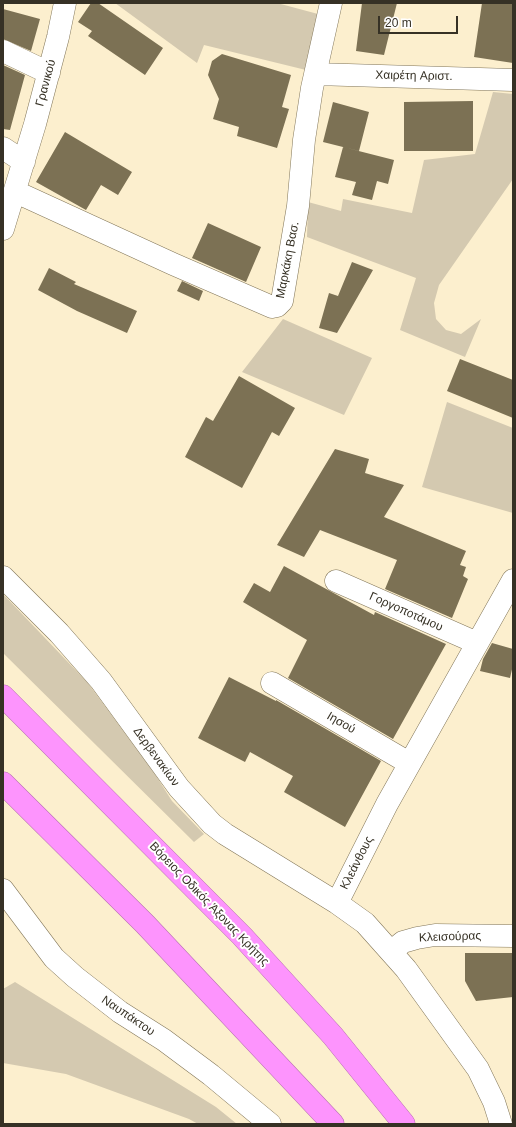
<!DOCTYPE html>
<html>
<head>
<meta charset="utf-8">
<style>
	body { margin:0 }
	#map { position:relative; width:516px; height:1127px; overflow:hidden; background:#fcefce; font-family:Arial,sans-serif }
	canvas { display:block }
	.frame { position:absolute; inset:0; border:4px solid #363125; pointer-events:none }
	.scale { position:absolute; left:378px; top:16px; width:80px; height:18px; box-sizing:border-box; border:2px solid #363125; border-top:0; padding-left:5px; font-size:12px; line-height:14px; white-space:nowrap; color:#363125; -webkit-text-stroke:3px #fff; paint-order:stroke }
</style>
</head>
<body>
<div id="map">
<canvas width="516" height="1127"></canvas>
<div class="frame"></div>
<div class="scale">20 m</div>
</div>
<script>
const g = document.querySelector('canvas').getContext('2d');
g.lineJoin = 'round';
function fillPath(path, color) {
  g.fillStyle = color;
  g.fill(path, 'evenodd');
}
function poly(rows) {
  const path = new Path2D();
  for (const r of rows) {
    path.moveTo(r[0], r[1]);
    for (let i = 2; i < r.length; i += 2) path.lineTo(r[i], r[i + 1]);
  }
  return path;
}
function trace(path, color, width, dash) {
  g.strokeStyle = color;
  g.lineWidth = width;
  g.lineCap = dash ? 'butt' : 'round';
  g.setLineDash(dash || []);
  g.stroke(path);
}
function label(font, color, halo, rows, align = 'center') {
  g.font = font + ' Arial,sans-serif';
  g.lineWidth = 4;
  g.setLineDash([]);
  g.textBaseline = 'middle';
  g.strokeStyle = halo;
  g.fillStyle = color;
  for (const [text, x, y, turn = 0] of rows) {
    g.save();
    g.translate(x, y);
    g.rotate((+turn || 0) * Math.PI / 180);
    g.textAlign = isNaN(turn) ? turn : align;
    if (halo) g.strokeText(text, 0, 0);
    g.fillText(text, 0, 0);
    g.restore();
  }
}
const green = poly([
	[115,3,277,3,318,14,306,70,204,45,197,63],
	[493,92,513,94,513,179,439,285,434,303,436,319,446,330,461,334,481,319,465,357,400,330,416,278,307,237,308,202,341,211,343,199,412,213,424,160,475,154],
	[283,319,372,358,344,415,242,372],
	[447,402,513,428,513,513,422,487],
	[3,594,87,682,153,771,172,801,204,834,194,842,3,653],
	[15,982,216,1107,237,1124,198,1124,189,1119,66,1074,3,1063,3,989]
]);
const building = poly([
	[91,3,98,3,163,48,145,75,88,36,92,31,78,22],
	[362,3,397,3,384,55,356,51],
	[482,3,513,3,513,63,474,57],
	[3,9,40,19,31,51,3,39],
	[222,54,291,75,282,107,289,109,277,148,237,136,239,127,213,119,219,99,208,75,212,61],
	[3,65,25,75,10,130,3,129],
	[473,101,473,151,404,151,404,102],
	[333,102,369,112,359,151,323,142],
	[65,132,132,172,118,195,101,185,86,210,36,182],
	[343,147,394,160,388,184,377,181,372,200,352,195,356,182,335,177],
	[208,223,261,247,246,282,192,258],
	[352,262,373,270,337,333,319,328,329,293,338,296],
	[49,268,76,282,74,284,137,311,127,333,77,311,38,290],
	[182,281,203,291,199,301,177,291],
	[460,359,513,380,513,418,447,391],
	[239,376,295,408,279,436,272,432,242,488,185,457,206,417,213,421],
	[335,449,369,459,365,473,404,485,384,517,466,551,460,565,466,567,463,576,468,579,452,618,385,589,397,560,320,530,304,557,277,545],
	[284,566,374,615,375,612,446,644,393,739,288,678,307,640,243,602,254,583,270,592],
	[492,643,513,649,513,665,510,678,480,671,483,659],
	[229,677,276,701,276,700,381,761,345,827,284,792,293,776,250,752,245,762,198,738],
	[465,953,513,953,513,997,476,1001,465,981]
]);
const minor = poly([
	[3,51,49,73],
	[315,74,513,80],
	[3,148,24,162],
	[16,192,173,264,272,307,277,306,282,301,298,206,304,140,312,88,331,3],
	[3,229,35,124,58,37,65,3],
	[3,577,59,633,101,681,179,788,212,824,225,834,337,903],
	[336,581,477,643],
	[272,683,409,763],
	[3,890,54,958,75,977,120,1012,164,1040,211,1075,270,1124],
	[392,951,403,942,417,938,435,935,513,936],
	[501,1124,494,1102,478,1069,406,969,365,923,337,903,387,804,513,580]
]);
const highway = poly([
	[3,696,242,936,333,1036,404,1124],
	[3,783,145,924,333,1124]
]);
const streetNames = [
	["Χαιρέτη Αριστ.",414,76,1],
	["Γρανικού",46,83,-75],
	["Μαρκάκη Βασ.",288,260,-79],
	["Γοργοποτάμου",406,612,24],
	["Ιησού",341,723,30],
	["Δερβενακίων",156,757,54],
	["Κλεάνθους",357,863,-63],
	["Βόρειος Οδικός Άξονας Κρήτης",209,904,46],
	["Κλεισούρας",450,937,-2],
	["Ναυπάκτου",128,1016,34]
];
fillPath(green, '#d4c9b0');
fillPath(building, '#7c7154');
trace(minor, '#827659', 23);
trace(highway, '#b771b1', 23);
trace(minor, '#fff', 22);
trace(highway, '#fd94fd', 22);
label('12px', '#363125', '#fff', streetNames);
</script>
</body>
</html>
